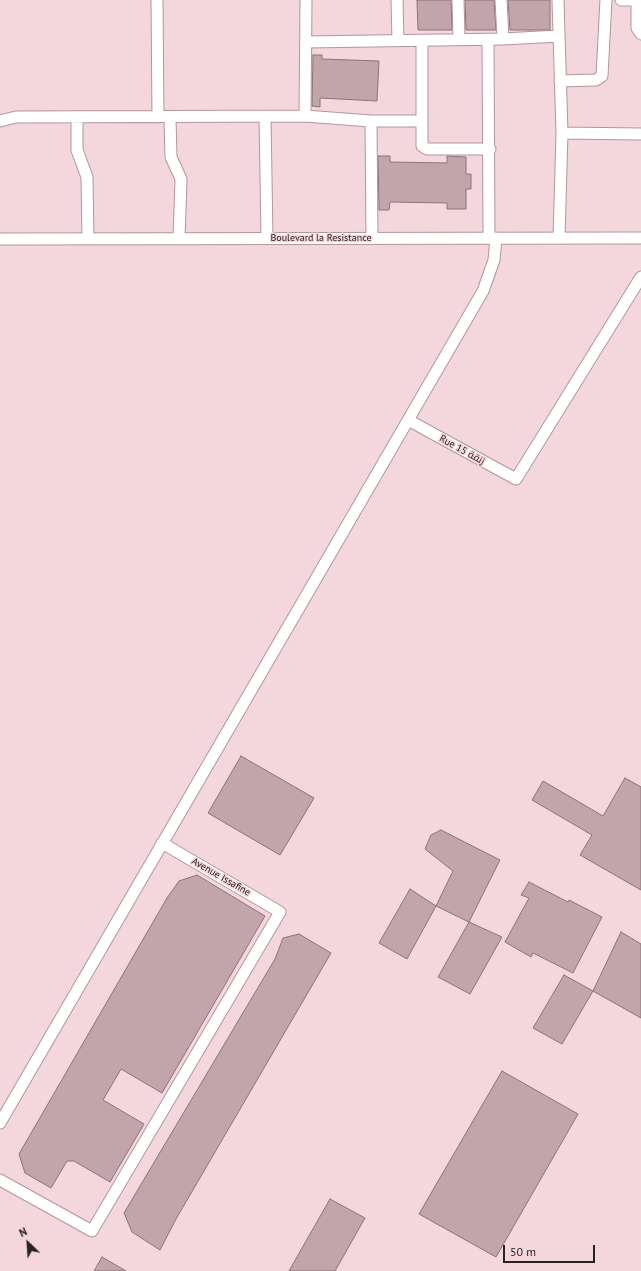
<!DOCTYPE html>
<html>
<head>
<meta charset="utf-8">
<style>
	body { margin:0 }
	#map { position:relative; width:641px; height:1271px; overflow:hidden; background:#f4d7dd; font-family:"PT Sans",sans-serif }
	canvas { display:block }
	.north { position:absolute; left:8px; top:1223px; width:40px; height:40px; -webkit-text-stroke:3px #f4d7dd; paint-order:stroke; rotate:335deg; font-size:11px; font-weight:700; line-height:16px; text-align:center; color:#2b2023 }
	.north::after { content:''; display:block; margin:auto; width:14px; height:18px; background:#2b2023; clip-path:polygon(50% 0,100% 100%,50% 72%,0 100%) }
	.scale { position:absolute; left:503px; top:1245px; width:92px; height:18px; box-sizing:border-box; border:2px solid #2b2023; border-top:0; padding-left:5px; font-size:12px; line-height:14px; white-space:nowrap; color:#2b2023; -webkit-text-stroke:3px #f4d7dd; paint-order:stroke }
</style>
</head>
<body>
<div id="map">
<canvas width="641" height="1271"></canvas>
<div class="north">N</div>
<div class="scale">50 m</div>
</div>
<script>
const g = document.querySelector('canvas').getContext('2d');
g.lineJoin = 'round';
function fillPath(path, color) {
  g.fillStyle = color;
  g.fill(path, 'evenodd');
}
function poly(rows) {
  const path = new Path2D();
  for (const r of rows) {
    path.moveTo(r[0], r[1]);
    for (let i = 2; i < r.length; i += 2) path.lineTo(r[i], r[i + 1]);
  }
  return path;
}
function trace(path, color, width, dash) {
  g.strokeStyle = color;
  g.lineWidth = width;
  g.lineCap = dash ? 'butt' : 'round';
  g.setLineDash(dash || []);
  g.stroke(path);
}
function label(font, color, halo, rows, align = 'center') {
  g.font = font + ' "PT Sans",Cairo,sans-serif';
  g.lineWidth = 3;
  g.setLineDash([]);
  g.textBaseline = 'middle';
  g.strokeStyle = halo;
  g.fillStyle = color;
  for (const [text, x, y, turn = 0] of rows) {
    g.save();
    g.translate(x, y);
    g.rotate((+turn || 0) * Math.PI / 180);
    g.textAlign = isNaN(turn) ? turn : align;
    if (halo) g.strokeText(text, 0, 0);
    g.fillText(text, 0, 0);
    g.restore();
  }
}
const building = poly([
	[417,0,451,0,452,30,418,30,417,0],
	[465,0,494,0,496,30,466,30,465,0],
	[508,0,550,0,550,30,510,30,508,0],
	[313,55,322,55,322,59,379,61,377,101,320,98,320,107,312,106,313,55],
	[378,156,390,156,390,162,447,163,447,156,466,157,466,174,471,174,471,189,466,189,466,209,447,209,447,203,390,202,389,210,379,210,378,156],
	[241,756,314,798,280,855,208,813,241,756],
	[625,778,641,787,641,890,580,855,592,835,532,800,543,781,603,816,625,778],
	[441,830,500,860,469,922,436,906,453,871,425,849,431,835,441,830],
	[197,875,265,916,162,1093,121,1069,103,1100,144,1124,110,1182,74,1161,67,1161,51,1188,25,1173,19,1154,167,898,179,881,197,875],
	[529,882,568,902,569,900,602,917,573,973,533,953,531,957,505,942,529,898,521,895,529,882],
	[410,889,436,906,407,959,379,943,410,889],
	[469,922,502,937,470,994,438,977,469,922],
	[621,932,641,944,641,1018,593,991,621,932],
	[299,934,331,953,176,1219,160,1250,132,1232,124,1213,275,959,283,938,299,934],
	[564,975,593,991,562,1044,533,1028,564,975],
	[502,1071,578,1114,496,1257,419,1214,502,1071],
	[330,1199,365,1218,335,1271,289,1271,330,1199],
	[102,1257,126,1271,94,1271,102,1257]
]);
const minor = poly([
	[157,0,158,117],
	[397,0,398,41],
	[458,0,459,39],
	[501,0,503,39],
	[558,0,562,133,559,238],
	[621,0,640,0],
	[637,0,637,28,641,34],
	[488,39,489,238],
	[422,41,422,146,427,149,490,149],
	[306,42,503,39,559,36],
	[560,81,596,80,602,76,606,0],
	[305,116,306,0],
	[77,117,77,150,87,177,88,239],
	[170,118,171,157,181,179,179,239],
	[265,118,267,238],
	[0,121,16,117,305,116,371,121,422,121],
	[371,121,372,238],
	[562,133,641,134],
	[0,239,641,238],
	[408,420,516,479,641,277],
	[0,1123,483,291,494,260,496,238],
	[0,1180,92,1231,280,912,162,843]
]);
const streetNames = [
	["Boulevard la Resistance",321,238],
	["Rue 15 زنقة",462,450,29],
	["Avenue Issafine",221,877,30]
];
fillPath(building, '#c1a5ab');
trace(building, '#8c7278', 1);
trace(minor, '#b1969c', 13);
trace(minor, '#fff', 11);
label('10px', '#2b2023', '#f4d7dd', streetNames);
</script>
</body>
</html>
